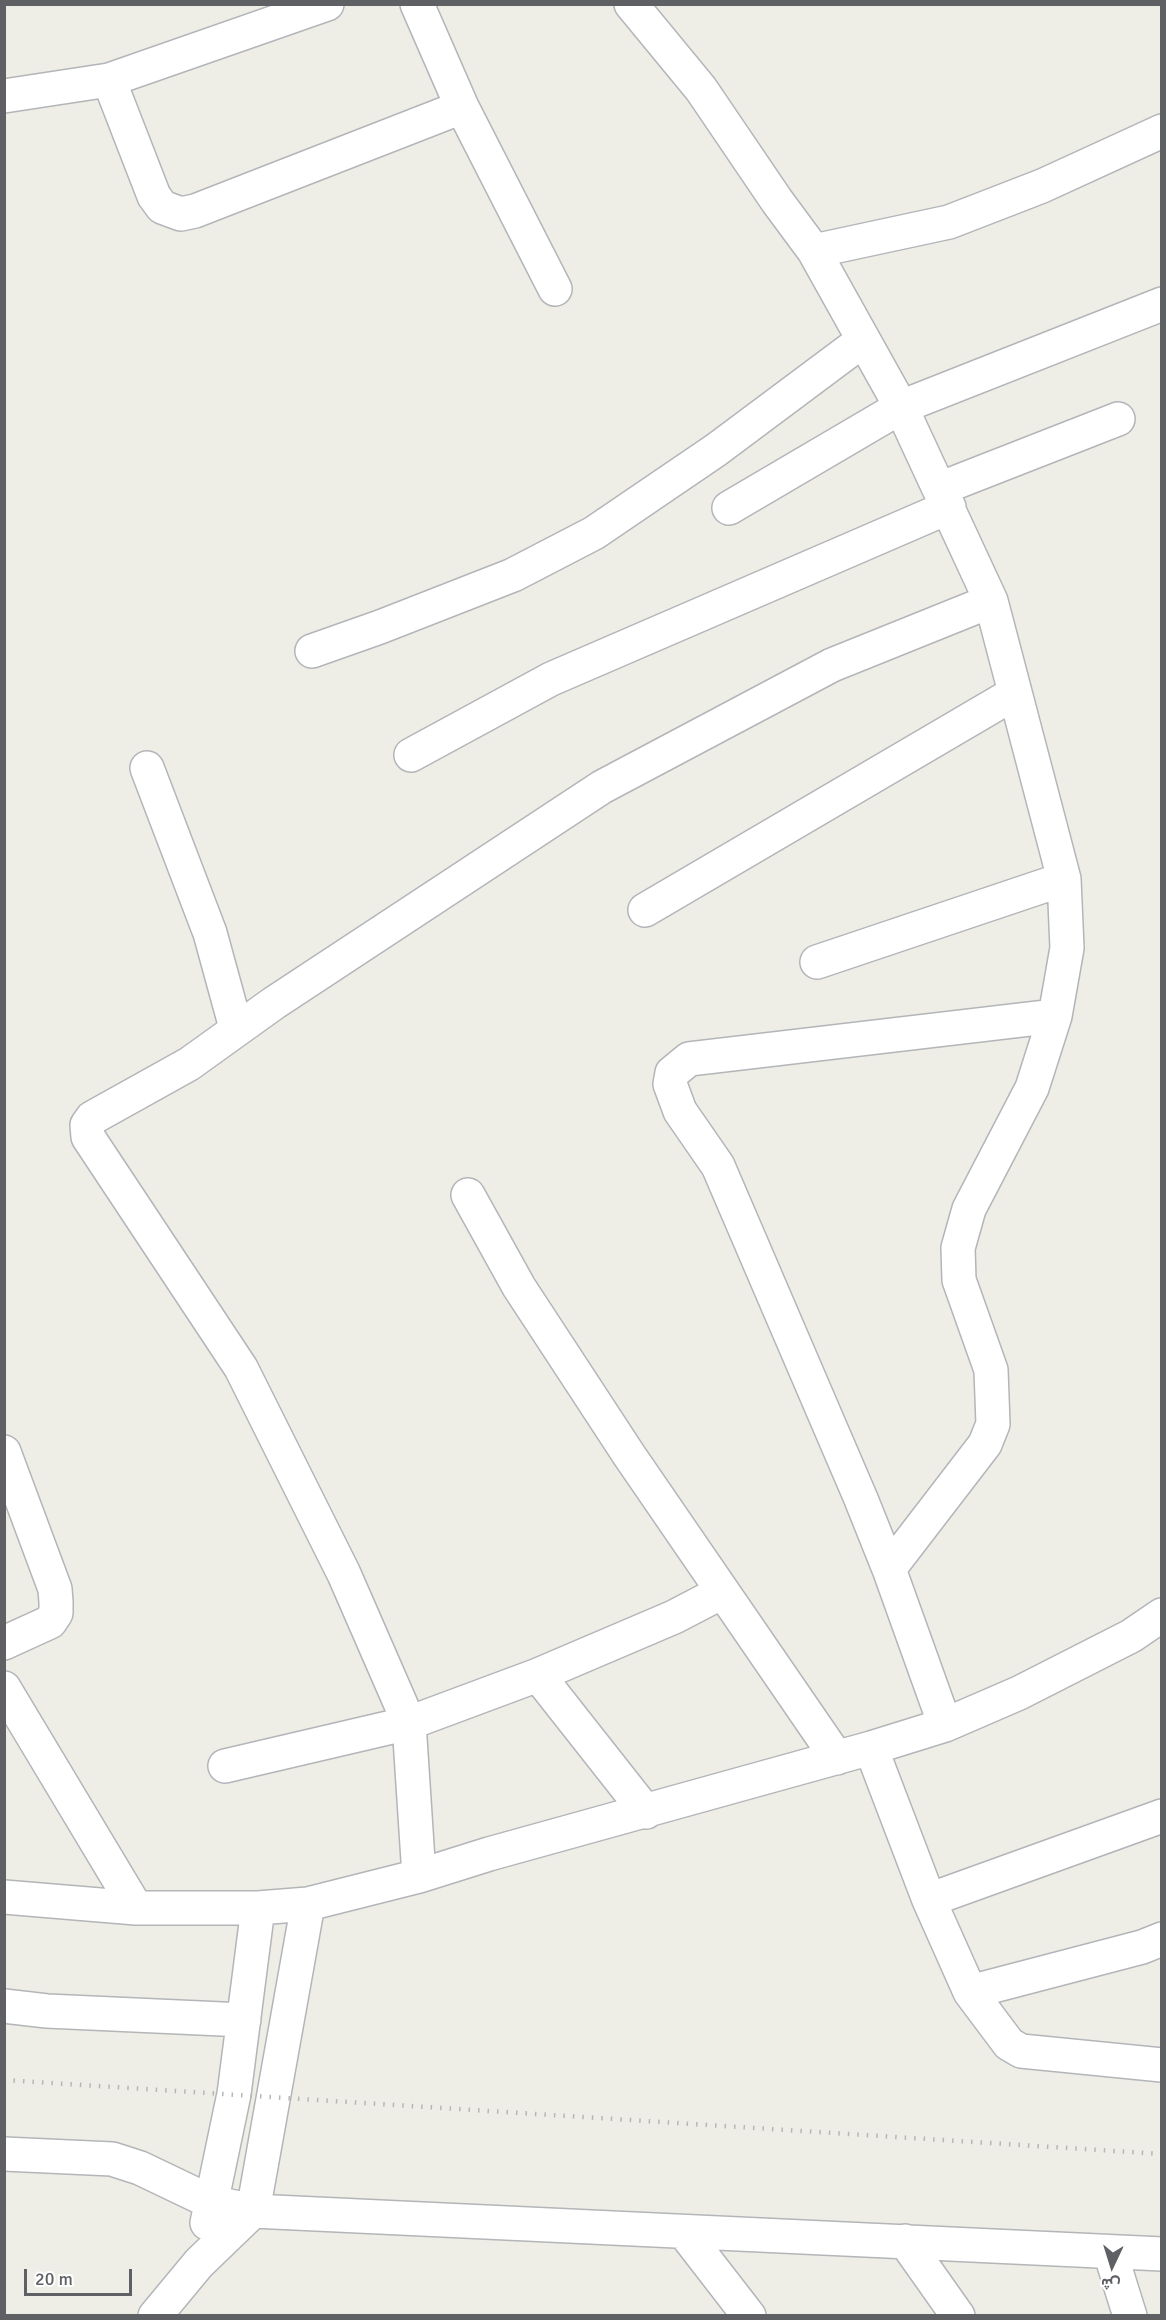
<!DOCTYPE html>
<html>
<head>
<meta charset="utf-8">
<style>
	body { margin:0 }
	#map { position:relative; width:1166px; height:2320px; overflow:hidden; background:#eeede6; font-family:Signika,Vazirmatn,sans-serif }
	canvas { display:block }
	.frame { position:absolute; inset:0; border:6px solid #5e6064; pointer-events:none }
	.north { position:absolute; left:1082px; top:2236px; width:60px; height:60px; -webkit-text-stroke:4px #fff; paint-order:stroke; rotate:184deg; font-size:16px; font-weight:700; line-height:24px; text-align:center; color:#5e6064 }
	.north::after { content:''; display:block; margin:auto; width:21px; height:27px; background:#5e6064; clip-path:polygon(50% 0,100% 100%,50% 72%,0 100%) }
	.scale { position:absolute; left:24px; top:2269px; width:108px; height:27px; box-sizing:border-box; border:3px solid #5e6064; border-top:0; padding-left:8px; font-size:18px; line-height:21px; white-space:nowrap; color:#5e6064; -webkit-text-stroke:4px #fff; paint-order:stroke }
</style>
</head>
<body>
<div id="map">
<canvas width="1166" height="2320"></canvas>
<div class="frame"></div>
<div class="north">ش</div>
<div class="scale">20 m</div>
</div>
<script>
const g = document.querySelector('canvas').getContext('2d');
g.lineJoin = 'round';
function poly(rows) {
  const path = new Path2D();
  for (const r of rows) {
    path.moveTo(r[0], r[1]);
    for (let i = 2; i < r.length; i += 2) path.lineTo(r[i], r[i + 1]);
  }
  return path;
}
function trace(path, color, width, dash) {
  g.strokeStyle = color;
  g.lineWidth = width;
  g.lineCap = dash ? 'butt' : 'round';
  g.setLineDash(dash || []);
  g.stroke(path);
}
const street = poly([
	[109,80,154,196,162,207,181,214,195,211,462,107,417,4],
	[4,96,109,80,327,4],
	[462,107,555,289],
	[814,251,949,222,1042,186,1162,131],
	[939,489,1118,419],
	[729,508,901,407,1162,304],
	[312,651,380,627,513,575,594,533,716,450,862,341],
	[411,755,551,679,949,507],
	[147,768,210,933,236,1028],
	[645,910,1015,693],
	[817,962,1064,879],
	[468,1195,519,1287,629,1455,837,1758],
	[4,1452,55,1589,56,1602,56,1613,50,1622,4,1643],
	[889,1569,985,1444,993,1424,991,1370,959,1280,958,1248,969,1209,1032,1088,1055,1016,1067,948,1064,879,991,601],
	[538,1675,646,1812],
	[4,1688,136,1908],
	[945,1725,889,1569,861,1499,718,1166,680,1111,670,1084,672,1073,689,1059,1055,1016],
	[871,1748,929,1900,970,1992,1009,2044,1021,2051,1162,2065],
	[225,1766,409,1723,538,1675,674,1617,722,1592],
	[419,1876,409,1723,344,1574,241,1368,88,1137,87,1125,92,1118,189,1064,274,1003,602,787,832,665,991,601,901,407,814,251,777,201,701,89,631,4],
	[4,1897,136,1908,258,1908,308,1904,419,1876,489,1854,871,1748,945,1725,1019,1693,1131,1636,1162,1615],
	[929,1900,1162,1816],
	[970,1992,1142,1947,1162,1939],
	[4,2006,47,2011,244,2020],
	[4,2154,112,2159,140,2168,211,2202,253,2211,1162,2254],
	[207,2223,234,2094,258,1908],
	[684,2232,749,2316],
	[905,2241,958,2316],
	[1110,2252,1130,2316],
	[155,2316,199,2263,253,2211,308,1904]
]);
const rail = poly([
	[4,2080,1162,2154]
]);
trace(street, '#b3b5b9', 36);
trace(street, '#fff', 33);
trace(rail, '#b5b6b6', 4.5, [1.5, 8]);
</script>
</body>
</html>
